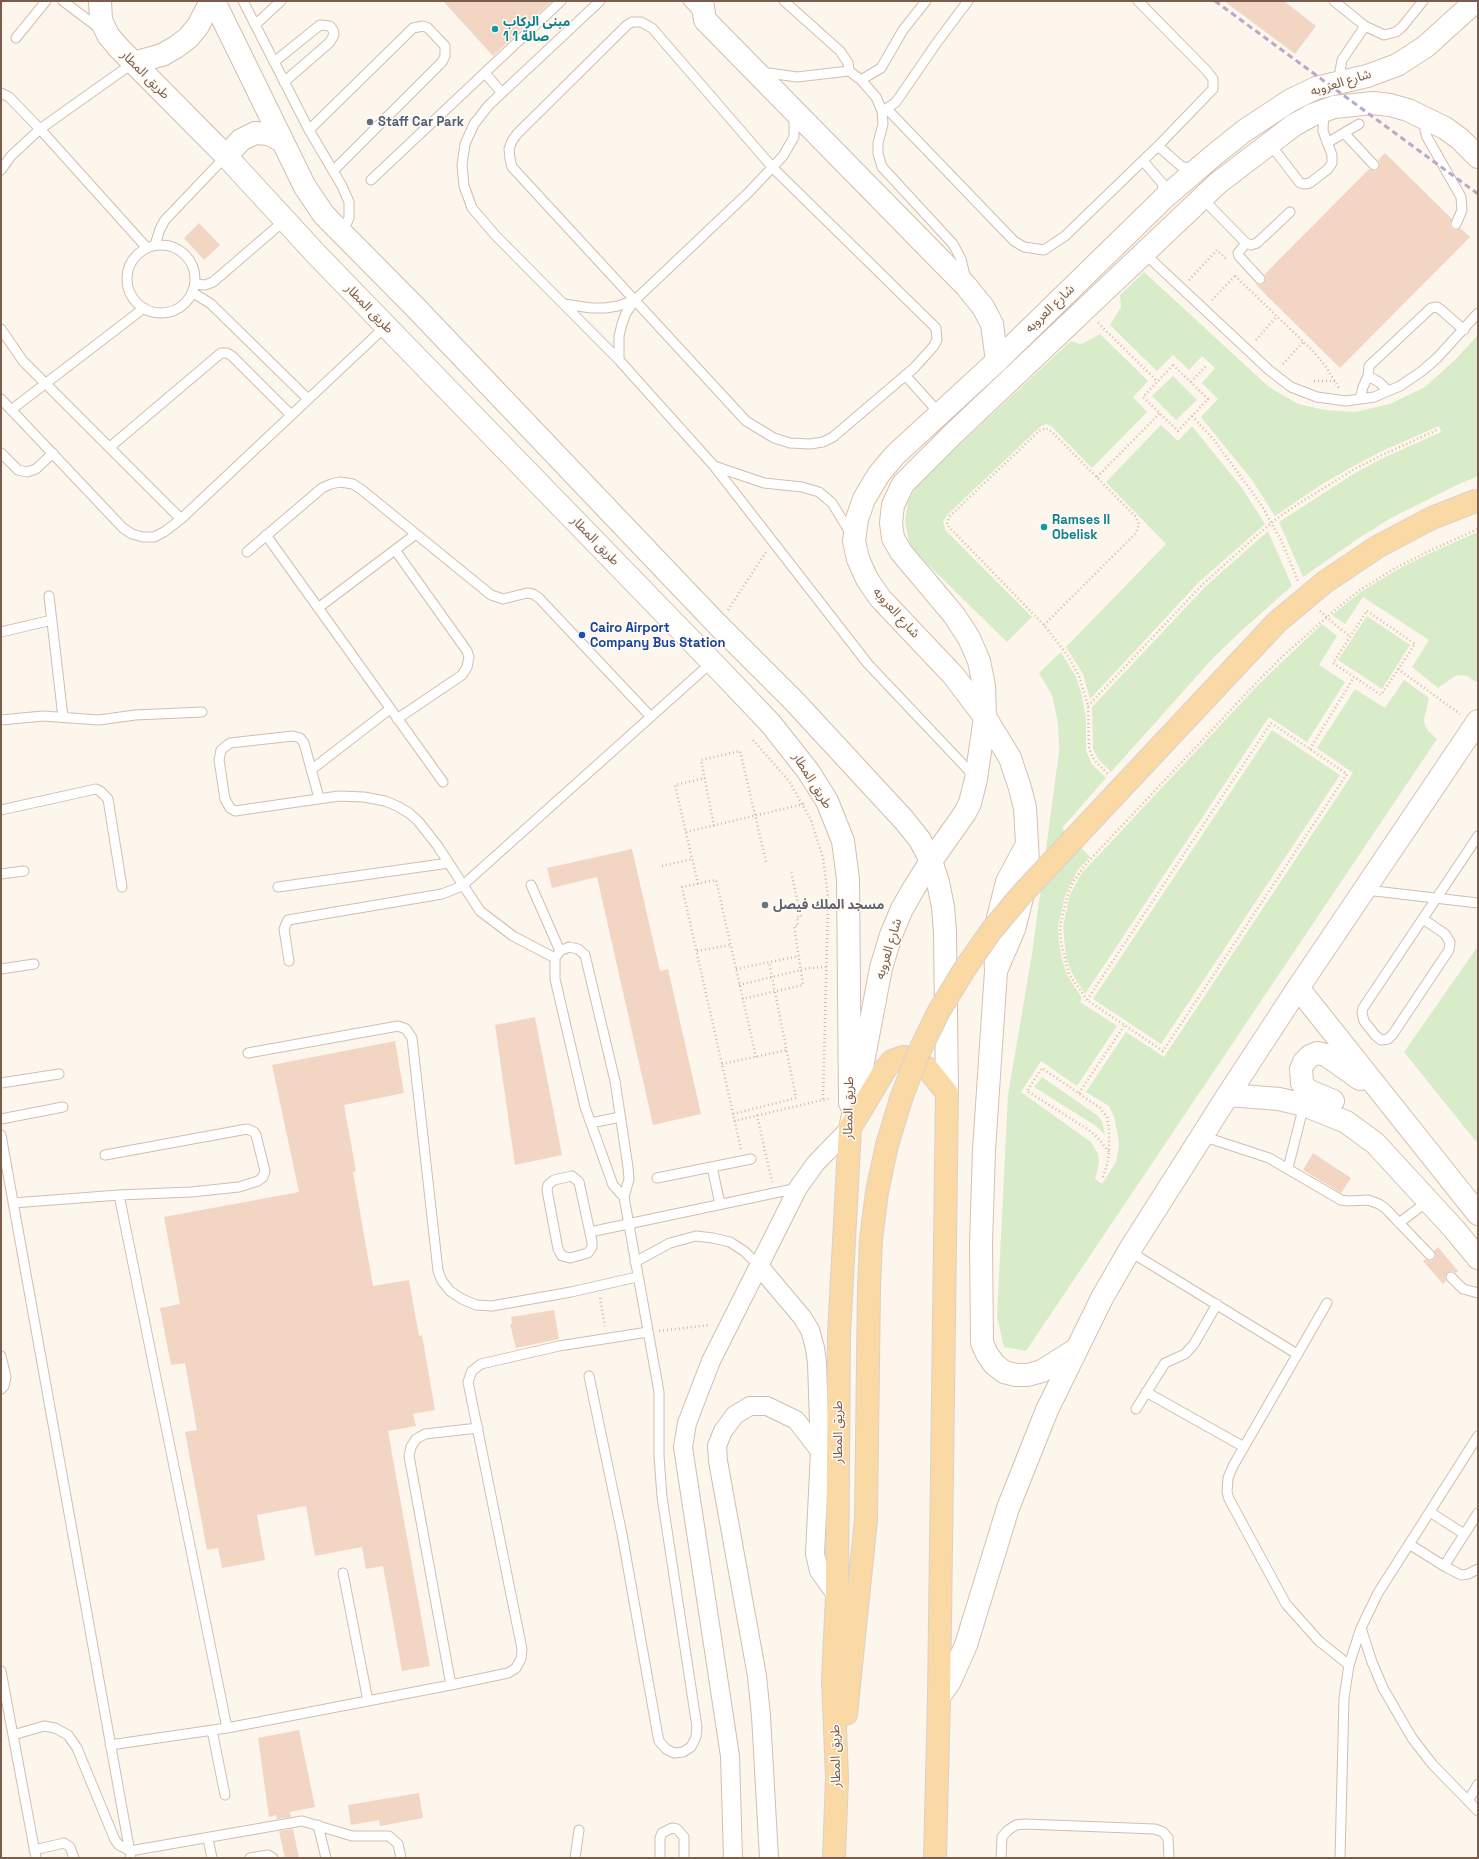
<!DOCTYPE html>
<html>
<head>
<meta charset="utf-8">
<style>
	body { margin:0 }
	#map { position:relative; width:1479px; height:1859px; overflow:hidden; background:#fdf6ec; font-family:"Space Grotesk",sans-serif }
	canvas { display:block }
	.frame { position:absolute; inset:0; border:2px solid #7a5c4d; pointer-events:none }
</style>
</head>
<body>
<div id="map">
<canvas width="1479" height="1859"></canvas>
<div class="frame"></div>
</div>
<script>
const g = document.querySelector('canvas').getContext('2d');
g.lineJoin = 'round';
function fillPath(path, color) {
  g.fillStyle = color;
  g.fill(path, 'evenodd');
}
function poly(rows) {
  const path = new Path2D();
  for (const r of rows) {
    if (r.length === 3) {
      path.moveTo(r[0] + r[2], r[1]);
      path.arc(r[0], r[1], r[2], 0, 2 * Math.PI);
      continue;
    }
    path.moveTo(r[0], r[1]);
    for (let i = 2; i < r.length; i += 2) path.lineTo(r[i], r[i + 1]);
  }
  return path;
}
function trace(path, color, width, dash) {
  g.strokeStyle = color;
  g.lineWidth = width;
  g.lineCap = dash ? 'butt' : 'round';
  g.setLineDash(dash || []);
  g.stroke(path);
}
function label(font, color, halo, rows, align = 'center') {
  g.font = font + ' "Space Grotesk","Noto Sans Arabic",sans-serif';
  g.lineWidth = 3;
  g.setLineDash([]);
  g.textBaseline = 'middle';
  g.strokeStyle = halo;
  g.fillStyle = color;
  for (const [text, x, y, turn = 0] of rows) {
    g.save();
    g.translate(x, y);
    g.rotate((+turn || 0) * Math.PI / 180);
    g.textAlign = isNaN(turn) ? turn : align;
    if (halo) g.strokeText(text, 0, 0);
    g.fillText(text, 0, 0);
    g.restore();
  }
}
const green = poly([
	[1144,272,1269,387,1298,404,1325,410,1355,412,1390,404,1425,387,1455,360,1478,335,1478,476,1459,484,1391,518,1359,538,1303,577,1279,522,1355,473,1383,458,1441,432,1439,426,1380,452,1352,467,1324,483,1275,516,1252,480,1201,417,1218,399,1202,383,1215,368,1202,356,1189,370,1173,355,1157,371,1110,325,1121,307,1120,295],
	[1100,334,1148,381,1133,397,1147,412,1092,468,1051,426,1046,424,1041,426,948,514,943,521,946,531,1032,617,1007,642,914,551,909,541,905,521,908,501,919,482,1071,341,1079,344,1084,343],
	[1173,376,1197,400,1176,420,1152,396],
	[1161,425,1178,441,1192,426,1242,488,1265,524,1199,582,1090,699,1083,674,1066,647,1166,544,1106,482],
	[1268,531,1292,586,1241,631,1214,657,1111,772,1098,759,1093,749,1092,707,1205,587],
	[1478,532,1478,679,1476,682,1467,676,1461,675,1455,676,1438,688,1412,667,1429,640,1363,597,1345,624,1332,615,1361,592,1395,571,1430,553],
	[1367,616,1410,645,1382,689,1338,660],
	[1322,624,1337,636,1319,665,1345,682,1307,742,1269,717,1085,994,1072,973,1066,958,1063,927,1069,897,1081,874,1260,683],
	[1061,652,1076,677,1081,692,1086,718,1086,751,1092,764,1106,778,1062,828,1090,857,1077,871,1065,896,1058,927,1059,943,1062,959,1067,975,1082,998,1080,1002,1117,1026,1077,1086,1041,1061,1021,1092,1091,1142,1098,1154,1099,1163,1095,1179,1102,1184,1116,1162,1119,1145,1118,1136,1114,1117,1109,1106,1086,1092,1126,1032,1164,1057,1353,773,1317,748,1355,689,1385,708,1404,680,1429,698,1424,719,1425,725,1428,731,1437,739,1026,1351,1004,1347,997,1317,1008,1095,1032,954,1059,752,1058,723,1052,695,1039,673],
	[1272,730,1340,775,1161,1044,1093,999],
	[1478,946,1478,1144,1404,1052],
	[1042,1077,1098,1116,1102,1121,1105,1135,1096,1126,1034,1087]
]);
const building = poly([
	[443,1,552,1,493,56],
	[1224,1,1284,1,1316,26,1295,54],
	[1385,153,1452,219,1450,224,1451,228,1456,230,1460,228,1470,237,1340,368,1255,284,1261,285,1264,283,1266,278,1264,275,1369,169,1375,171,1378,169,1380,164,1378,160],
	[199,223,220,245,204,260,184,238],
	[632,849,660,971,668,969,701,1114,653,1125,597,877,552,888,547,868],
	[535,1017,562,1155,515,1165,495,1025],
	[395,1041,404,1093,344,1105,356,1171,353,1172,373,1286,409,1280,419,1336,422,1335,435,1410,413,1414,416,1426,388,1431,430,1666,402,1671,383,1566,366,1569,362,1547,315,1556,306,1506,257,1515,265,1560,222,1568,218,1548,207,1550,185,1432,197,1430,185,1363,171,1365,160,1308,180,1304,164,1217,299,1192,272,1065],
	[1313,1153,1351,1178,1341,1193,1303,1170],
	[1438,1247,1458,1271,1456,1273,1452,1271,1447,1273,1445,1276,1446,1281,1443,1284,1423,1261,1425,1259,1429,1261,1434,1260,1436,1256,1434,1251],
	[554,1310,559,1339,516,1348,510,1324,512,1324,511,1317],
	[299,1730,315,1807,290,1812,291,1817,277,1819,276,1815,269,1817,258,1738],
	[419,1793,423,1818,380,1826,379,1820,351,1825,348,1805],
	[293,1829,299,1858,285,1858,279,1831]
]);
const path = poly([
	[1235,276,1313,351,1326,367,1339,388],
	[1189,280,1217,250,1226,259],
	[1212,300,1235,276],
	[1098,323,1157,381],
	[1256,340,1277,316],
	[1283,364,1304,341],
	[1173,365,1208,399,1178,431,1143,397,1173,365],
	[1314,381,1335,381],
	[1191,382,1207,365],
	[1192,416,1214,440,1260,503,1282,542,1298,581],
	[1097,477,1160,413],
	[728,610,766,552],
	[1320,611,1338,627,1350,636],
	[1367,611,1415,644,1381,695,1333,663,1367,611],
	[1044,625,1136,533,1139,524,1135,516,1052,432,1046,428,1039,431,950,516,947,522,947,525,1044,625,1068,656,1079,676,1088,706,1089,749,1095,761,1109,775],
	[1398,669,1460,714],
	[1088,706,1202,585,1272,522,1298,504,1353,470,1382,455,1439,429],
	[1271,723,1347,774,1163,1051,1087,1000,1271,723],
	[753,740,789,781,811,820,823,858,828,897],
	[1310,749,1354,677],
	[714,826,701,760,740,751,766,862],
	[686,832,804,804],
	[662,866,692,859],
	[698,884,675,785,705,778],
	[697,951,730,945],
	[736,969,799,956],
	[739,985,809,968,827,967],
	[742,999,803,985,794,926,798,926,797,917,801,917,791,871],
	[1087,1000,1069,974,1061,943,1060,927,1067,897,1073,882,1086,864,1258,681,1284,655,1335,610,1360,590,1394,569,1429,551,1478,529],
	[722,1064,787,1050],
	[1079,1093,1124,1026],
	[823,1099,828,904],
	[733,1114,796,1098,769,962],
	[757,1115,772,1182],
	[734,1121,831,1098],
	[741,1149,682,887,716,880,756,1057],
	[1103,1177,1108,1161,1109,1152,1109,1128,1107,1117,1100,1108,1042,1068,1027,1091,1089,1130,1097,1137,1109,1152],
	[600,1298,605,1326],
	[659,1331,710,1325]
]);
const service = poly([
	[63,1,100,29],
	[243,1,309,130,342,186,349,202,349,218,342,233],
	[600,1,489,105,474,124,465,144,462,165,464,186,472,208,496,236,619,360,714,466,868,664,974,776],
	[688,1,699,13],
	[784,1,840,51,848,63,849,71],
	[1334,1,1365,26,1384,35,1396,32,1402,27,1423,1],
	[632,22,641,22,652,28,773,168,936,328,937,340,933,347,914,368,833,437,823,442,810,444,790,443,774,438,746,421,512,167,510,159,509,149,512,141,517,134,627,25,632,22],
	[255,25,281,1],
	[16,38,46,1],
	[274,62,320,25,330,26,333,30,334,35,329,43,284,82],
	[762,72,797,77,849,71,861,80,876,97,882,111,883,124,878,143,878,154,882,167,953,244,961,259,966,279],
	[485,73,502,93],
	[861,80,881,68,903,30,926,1],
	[1344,82,1340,71,1342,60,1365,26],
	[1,93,9,97,40,129,147,248],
	[887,109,1014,241,1024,247,1044,250,1065,236,1095,207,1158,146,1213,89,1213,79,1207,71,1138,1],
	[883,111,896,102,938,41,968,1],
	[1427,118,1425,131,1427,137,1461,197,1462,210,1456,224],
	[309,130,413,28,423,26,428,28,445,46,445,56,442,62,333,171],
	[1344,133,1374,165],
	[1327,143,1359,124],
	[1158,146,1181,166,1195,170],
	[1267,147,1277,153,1300,183,1304,184,1310,183,1328,169,1332,163,1332,155,1323,131,1324,111],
	[1143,161,1162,183,1164,196],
	[1,170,11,156,40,129,133,63],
	[371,180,561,1],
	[1202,198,1246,243,1251,245,1257,243,1290,212],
	[1246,243,1238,253,1239,256,1260,279],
	[155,245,160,229,165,220,226,156],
	[161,279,34],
	[1144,253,1269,370,1291,387,1317,397,1346,401,1374,397,1400,386,1422,371,1437,358,1478,313],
	[195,284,205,285,213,282,285,220],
	[192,292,211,304,308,399],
	[564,304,591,308,605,308,618,306,635,300],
	[1,329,23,361,181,519],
	[619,360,619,336,622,324,626,313,635,300,748,193,783,156,794,137,794,115],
	[905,375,940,414],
	[1368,376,1379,382,1388,391],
	[1,399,123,528,132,534,143,537,154,537,164,532,181,519,386,326],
	[1360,399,1363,387,1368,376,1369,366,1431,308,1437,307,1440,309,1464,330],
	[11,410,144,308],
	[110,447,221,353,227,353,232,356,291,415],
	[1,453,18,470,27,472,36,469,53,453],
	[714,466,764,483,802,487,819,492,832,503,851,534],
	[266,535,443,782],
	[395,550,467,651,469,657,467,667,462,675,397,719],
	[247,552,322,488,331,484,340,482,353,484,362,490,491,595,503,599,527,593,533,594,539,598,651,717],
	[49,596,63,717],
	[318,608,416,534],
	[1,632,52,620],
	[1,720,43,716,99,720,135,715,202,712],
	[311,770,390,709],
	[319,798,304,743,300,738,293,736,230,743,221,750,219,760,225,799,230,808,235,811,339,796,364,797,385,801,397,806,409,813,418,821,437,845,480,911,513,936,555,958],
	[1,810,96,789,100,791,108,799,122,887],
	[1,874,24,871],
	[531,885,560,951],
	[278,887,449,863],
	[1366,890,1478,903],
	[1423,919,1445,934,1450,942,1449,950,1393,1034,1388,1039,1381,1040,1375,1035,1364,1021,1362,1013,1363,1008,1478,836],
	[569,947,578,949,585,955,615,1081,628,1167,629,1179,624,1197,613,1185,585,1107,555,979,555,958,560,951,569,947],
	[289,961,284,929,288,920,442,894,462,886,712,662],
	[1,969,34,964],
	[248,1053,398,1026,406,1029,412,1038,438,1271,442,1281,450,1291,462,1299,476,1305,492,1306,571,1292,637,1277],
	[1,1083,59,1074],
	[1,1119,63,1107],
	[591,1123,620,1117],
	[1,1135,131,1858],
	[1202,1136,1269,1158,1341,1200,1348,1201,1368,1200,1379,1204,1385,1208,1430,1255],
	[712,1167,720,1204],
	[1288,1168,1304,1105],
	[572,1176,579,1182,592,1242,592,1247,588,1253,570,1258,562,1256,558,1249,547,1190,548,1185,554,1180,572,1176],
	[657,1178,751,1159],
	[119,1195,227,1728],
	[13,1203,119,1195,191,1192,239,1187,258,1181,263,1177,265,1171,256,1135,254,1132,247,1129,105,1155],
	[1399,1223,1428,1201],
	[590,1232,798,1188],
	[1129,1251,1297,1354],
	[635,1262,670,1243,696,1236,713,1238,730,1242,744,1251,759,1266],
	[1451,1277,1463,1289,1478,1293],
	[1327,1303,1233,1466,1228,1478,1227,1492,1229,1499,1286,1604,1319,1641,1349,1665],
	[1,1356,6,1377,4,1386,1,1389],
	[589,1376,622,1534,657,1731,659,1741,666,1749,674,1753,683,1752,691,1747,696,1737,697,1727,662,1497,659,1456,659,1392,624,1197],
	[1146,1392,1244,1447],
	[1136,1409,1165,1363,1185,1354,1194,1344,1217,1304],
	[1430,1512,1464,1534],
	[1478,1513,1444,1566,1461,1575,1468,1574,1478,1569],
	[1409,1544,1444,1566],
	[343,1573,368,1701],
	[1361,1628,1372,1662,1383,1688,1412,1738,1433,1765,1478,1811],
	[1,1671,36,1858],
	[451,1685,409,1456,411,1447,416,1439,425,1434,478,1428],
	[212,1730,225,1795],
	[13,1735,44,1726,55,1728,68,1735,77,1748,115,1840,119,1845,130,1851,302,1821,352,1836,389,1836,398,1844,401,1858],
	[110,1745,227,1728,451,1685,508,1673,516,1668,521,1659,522,1649,468,1382,470,1376,472,1371,481,1364,559,1346,648,1332],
	[1468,1801,1478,1784],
	[318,1825,326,1858],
	[208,1839,212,1858],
	[34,1850,64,1843,70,1847,74,1858],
	[250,1858,268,1855,273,1858],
	[575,1858,579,1830],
	[660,1858,660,1838,662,1833,672,1828,677,1829,684,1837,684,1858],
	[1001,1858,1002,1837,1008,1830,1016,1825,1025,1824,1155,1829,1163,1832,1168,1838,1169,1858],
	[1340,1858,1344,1698,1349,1665,1361,1628,1378,1593,1478,1436]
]);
const minor = poly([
	[759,1266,802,1317,810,1330,815,1348,817,1363,820,1451,815,1554,819,1571,837,1596],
	[733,1858,730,1756,683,1447,687,1423,711,1361,798,1188,816,1163,850,1128],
	[769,1858,761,1716,757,1676,718,1461,717,1446,723,1431,735,1415,750,1406,767,1406,796,1420,820,1451]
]);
const tertiary = poly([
	[100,1,101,20,108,35,118,47,226,156,317,255,712,662,771,724,808,771,827,801,843,841,848,879,850,1103],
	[214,1,305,187,324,215,416,308,716,623,795,702,904,820,920,840,931,861,938,882,943,907,945,932,947,1093],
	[702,1,705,20,966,286,983,307,992,324,997,361],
	[133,63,162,55,176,47,188,38,198,26,211,1],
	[226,156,241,140,255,133,269,134,282,141]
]);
const secondary = poly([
	[1025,848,1007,882,996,926,995,948,996,971,984,1150,981,1243,982,1343,987,1354,994,1364,1004,1372,1016,1375,1028,1375,1042,1371,1075,1350],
	[996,971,1014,929,1025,886,1028,864,1027,843,1025,808,1020,788,1010,758,985,717,953,675,880,598,867,579,858,559,854,541,857,519,864,499,879,474,895,455,997,361,1164,198,1214,155,1244,131,1291,100,1316,88,1367,76,1397,65,1425,47,1476,1],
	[1298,988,1478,1214],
	[1228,1095,1279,1099,1304,1105,1346,1122,1375,1143,1454,1229,1478,1258],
	[1333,1101,1307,1090,1302,1083,1301,1069,1304,1062,1310,1056,1317,1053,1326,1055,1360,1079],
	[851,1125,881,968,891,935,902,909,914,888,931,861,965,813,970,803,976,779,985,717,984,686,979,661,969,638,954,615,901,552,893,538,891,523,893,505,903,484,953,434,1218,183,1294,125,1312,115,1334,107,1373,103,1390,105,1408,110,1445,128,1460,139,1478,157],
	[939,1697,950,1681,966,1645,1008,1508,1047,1410,1102,1298,1129,1251,1228,1095,1298,988,1478,721]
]);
const primary = poly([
	[846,1714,866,1520],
	[834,1858,837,1778,833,1680,837,1596,839,1334,850,1128,886,1068,892,1061,903,1057,910,1058,927,1068,947,1093,939,1697,935,1858]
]);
const rail = poly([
	[1215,1,1478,194]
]);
const primaryBridge = poly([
	[866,1520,869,1287,871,1239,877,1192,887,1145,901,1099,918,1054,939,1011,964,970,991,931,1022,894,1277,622,1325,582,1377,547,1432,518,1478,500]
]);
const markers = [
	[495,29,4,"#0f9aa8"],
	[370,122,4,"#5c6f8a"],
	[1044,527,4,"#0f9aa8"],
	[582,635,4,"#1a4fb4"],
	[765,905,4,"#6b7280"]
];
const cultureNames = [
	["مبنى الركاب",503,22],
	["1 صالة 1",503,37],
	["Ramses II",1052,520],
	["Obelisk",1052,535]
];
const streetNames = [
	["طريق المطار",145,75,45],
	["شارع العروبه",1341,83,-17],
	["طريق المطار",369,309,46],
	["شارع العروبه",1050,309,-44],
	["طريق المطار",595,541,46],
	["شارع العروبه",896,613,48],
	["طريق المطار",812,781,58],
	["شارع العروبه",889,949,-73],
	["طريق المطار",849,1108,-89],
	["طريق المطار",838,1432,-90],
	["طريق المطار",836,1756,-91]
];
const serviceNames = [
	["Staff Car Park",378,122]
];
const transitNames = [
	["Cairo Airport",590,628],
	["Company Bus Station",590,643]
];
const worshipNames = [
	["مسجد الملك فيصل",773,905]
];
fillPath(green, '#d8ecc9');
fillPath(building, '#f3d5c3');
trace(service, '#d1beb0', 11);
trace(minor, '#d1beb0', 20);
trace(tertiary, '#d1beb0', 24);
trace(secondary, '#d6c0b0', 24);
trace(primary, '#dad1cd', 24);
trace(path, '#d9b8a5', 2.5, [1, 3]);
trace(service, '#fff', 9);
trace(minor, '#fff', 18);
trace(tertiary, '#fff', 22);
trace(secondary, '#fff', 22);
trace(primary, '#fbd9a5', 22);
trace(rail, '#b9a8c9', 3, [6, 4]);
trace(primaryBridge, '#dad1cd', 24, []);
trace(primaryBridge, '#fbd9a5', 22);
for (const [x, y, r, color] of markers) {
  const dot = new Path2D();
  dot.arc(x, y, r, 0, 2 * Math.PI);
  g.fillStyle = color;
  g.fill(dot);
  trace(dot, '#fffaf3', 1.5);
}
label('bold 13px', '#0d838f', '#fffaf3', cultureNames, 'left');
label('13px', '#7a5c4d', '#fffaf3', streetNames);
label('bold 13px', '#4e5e75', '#fffaf3', serviceNames, 'left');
label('bold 13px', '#164399', '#fffaf3', transitNames, 'left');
label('bold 13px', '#5b616d', '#fffaf3', worshipNames, 'left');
</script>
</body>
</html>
